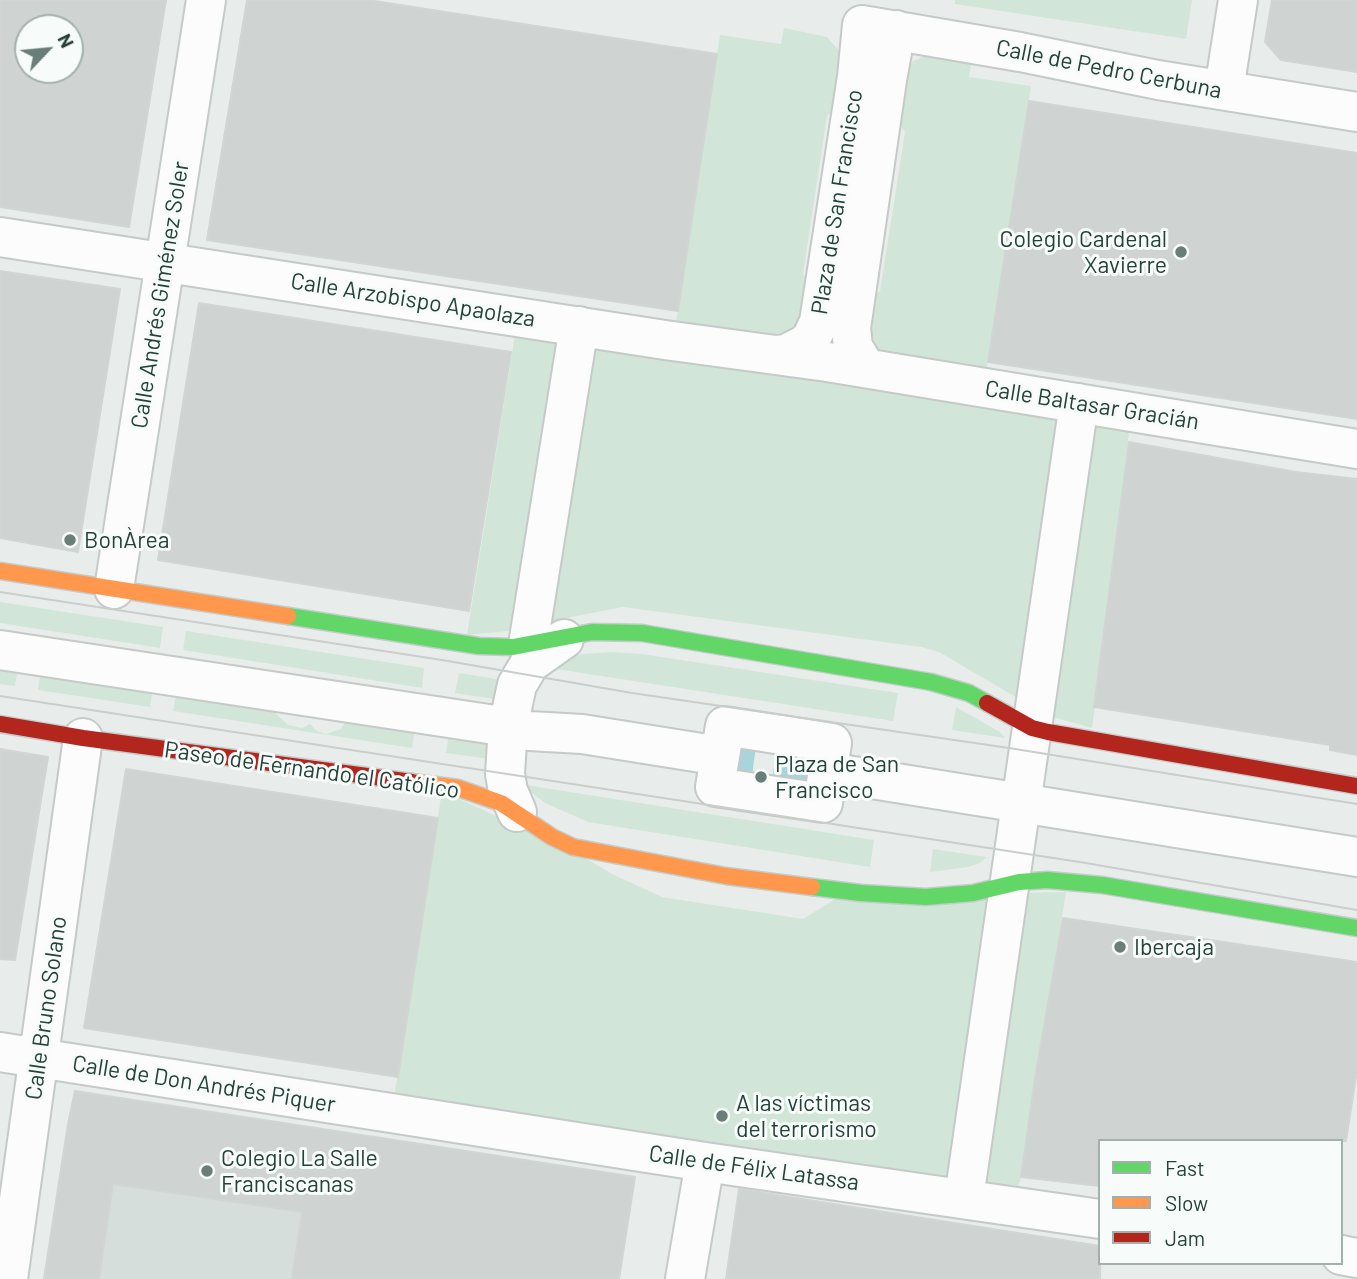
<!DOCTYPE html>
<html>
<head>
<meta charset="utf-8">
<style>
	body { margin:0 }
	#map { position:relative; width:1357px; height:1279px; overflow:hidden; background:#e8edeb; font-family:Barlow,sans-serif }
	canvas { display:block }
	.legend { position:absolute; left:1098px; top:1139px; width:245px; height:126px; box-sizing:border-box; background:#f7fbf9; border:2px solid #a3b1ad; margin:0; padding:9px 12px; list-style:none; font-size:21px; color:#24423a }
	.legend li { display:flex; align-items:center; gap:14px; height:35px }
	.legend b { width:35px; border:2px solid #a3b1ad }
	.north { position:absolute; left:14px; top:14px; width:70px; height:70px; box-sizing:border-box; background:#f7fbf9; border:2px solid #a3b1ad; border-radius:50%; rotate:64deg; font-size:19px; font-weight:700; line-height:28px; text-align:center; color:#24423a }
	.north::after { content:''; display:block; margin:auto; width:24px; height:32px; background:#697e78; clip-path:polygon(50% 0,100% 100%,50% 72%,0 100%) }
</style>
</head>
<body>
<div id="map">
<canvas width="1357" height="1279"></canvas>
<ul class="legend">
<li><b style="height:9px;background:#63d668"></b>Fast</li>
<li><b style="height:9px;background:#ff974d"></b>Slow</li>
<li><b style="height:9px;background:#b3261e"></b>Jam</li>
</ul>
<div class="north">N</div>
</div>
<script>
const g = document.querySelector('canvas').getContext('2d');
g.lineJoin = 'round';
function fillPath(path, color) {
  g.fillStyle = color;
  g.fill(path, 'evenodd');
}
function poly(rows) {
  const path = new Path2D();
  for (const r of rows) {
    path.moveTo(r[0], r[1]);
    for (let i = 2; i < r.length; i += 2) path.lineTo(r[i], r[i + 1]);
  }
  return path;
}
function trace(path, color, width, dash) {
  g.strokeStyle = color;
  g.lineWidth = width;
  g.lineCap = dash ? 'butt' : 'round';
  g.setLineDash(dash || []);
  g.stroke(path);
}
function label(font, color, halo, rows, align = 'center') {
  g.font = font + ' Barlow,sans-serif';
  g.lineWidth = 6;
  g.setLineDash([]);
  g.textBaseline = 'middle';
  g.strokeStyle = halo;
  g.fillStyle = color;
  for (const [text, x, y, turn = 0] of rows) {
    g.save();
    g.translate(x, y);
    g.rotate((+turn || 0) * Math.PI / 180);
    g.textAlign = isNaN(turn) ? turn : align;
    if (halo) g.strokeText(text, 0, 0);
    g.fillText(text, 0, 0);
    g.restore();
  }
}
const built = poly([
	[75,1091,359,1135,375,1279,44,1279,68,1124]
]);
const green = poly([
	[955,0,1192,0,1186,39,955,4],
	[784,28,827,37,841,53,842,103,827,116,803,274,813,290,802,323,781,337,676,322,720,35,781,44],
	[932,53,972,59,969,77,1031,86,986,374,881,354,875,349,862,321,865,302,880,291,905,132,894,115,902,74,913,61],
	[516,328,1130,424,1111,590,1092,728,1046,715,939,652,921,647,623,607,571,617,539,628,467,635],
	[0,602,163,627,160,648,0,623],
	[186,631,424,668,422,688,183,650],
	[612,652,642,654,898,693,893,721,543,667,561,658,583,654],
	[0,664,18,667,15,686,0,684],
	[41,670,153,688,150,707,38,690],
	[459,673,502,680,500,700,455,693],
	[177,691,268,706,288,725,302,728,310,724,317,731,326,734,341,729,348,718,415,729,412,748,173,711],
	[956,707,1000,732,1005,738,952,730],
	[449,733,493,739,490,759,446,753],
	[526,785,874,840,870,867,588,822,545,803,532,793],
	[442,791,578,854,614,875,662,897,803,919,840,896,1066,892,1021,1177,1016,1195,394,1098],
	[933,849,987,857,980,863,968,867,930,872]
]);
const water = poly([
	[737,736,757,740,751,782,731,779],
	[778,743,820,750,813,792,771,785]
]);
const building = poly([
	[0,0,166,0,129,227,0,207,0,0],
	[28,28,70,28,70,70,28,70,28,28],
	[247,0,368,0,717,54,678,311,207,240,247,0],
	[1272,0,1357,0,1357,72,1281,60,1265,42,1272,0],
	[1029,101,1357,153,1357,419,988,362,1029,101],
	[0,271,120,289,78,552,0,538,0,271],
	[199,303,511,352,469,611,158,560,199,303],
	[1129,442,1296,472,1357,479,1357,755,1330,750,1330,745,1094,707,1129,442],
	[0,749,48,757,15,960,0,959,0,749],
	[126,769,438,818,398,1077,84,1028,126,769],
	[1063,918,1357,962,1357,1070,1346,1141,1100,1141,1100,1186,1021,1177,1035,1078,1063,918],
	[75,1091,635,1177,619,1279,292,1279,302,1212,113,1184,99,1279,44,1279,68,1124,75,1091],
	[739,1189,1100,1246,1100,1279,726,1279,739,1189]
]);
const street = poly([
	[1224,90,1238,0],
	[0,237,665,340,827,362,1357,449],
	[777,355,786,354,804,345,811,339,819,322,857,77,862,25,1020,52,1158,80,1357,112],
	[866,368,853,347,851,328,887,80,896,30],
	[114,589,206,0],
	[528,645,579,326],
	[0,650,495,725],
	[725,726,832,743,823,803,715,787,725,726],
	[529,731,582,734,720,756],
	[828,772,1357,857],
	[517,812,508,791,505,774,508,727,517,685,530,663,564,639],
	[0,1052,705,1162,1100,1219],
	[964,1198,1079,403],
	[1341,1255,1357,1258],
	[8,1279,83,738],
	[685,1279,705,1162]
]);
const fast = poly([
	[288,616,479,646,513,647,592,632,642,633,931,682,969,693,987,703],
	[812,887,861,893,926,897,973,893,1019,882,1047,880,1102,885,1357,928]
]);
const slow = poly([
	[0,571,288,616],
	[412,782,458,788,501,803,552,837,573,847,726,876,812,887]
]);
const jam = poly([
	[987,703,1032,728,1048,732,1357,786],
	[0,724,83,738,412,782]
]);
const tram = poly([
	[0,592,442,660,632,693,1009,748,1357,804],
	[0,696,1086,863,1357,910]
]);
const markers = [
	[1181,252,7,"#697e78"],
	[70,540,7,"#697e78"],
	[761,777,7,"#697e78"],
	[1120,947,7,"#697e78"],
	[722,1116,7,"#697e78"],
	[207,1171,7,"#697e78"]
];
const streetNames = [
	["Calle de Pedro Cerbuna",1109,69,11],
	["Plaza de San Francisco",837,202,-81],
	["Calle Andrés Giménez Soler",160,295,-81],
	["Calle Arzobispo Apaolaza",413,300,9],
	["Calle Baltasar Gracián",1092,405,9],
	["Paseo de Fernando el Católico",312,770,8],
	["Calle Bruno Solano",46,1008,-82],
	["Calle de Don Andrés Piquer",204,1084,9],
	["Calle de Félix Latassa",754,1168,8]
];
const poiNames = [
	["Colegio Cardenal",1167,239,"right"],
	["Xavierre",1167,265,"right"],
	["BonÀrea",84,540],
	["Plaza de San",775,764],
	["Francisco",775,790],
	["Ibercaja",1134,947],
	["A las víctimas",736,1103],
	["del terrorismo",736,1129],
	["Colegio La Salle",221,1158],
	["Franciscanas",221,1184]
];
fillPath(built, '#d6dedb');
fillPath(green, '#d1e6d8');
fillPath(water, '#a9d4db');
fillPath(building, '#cfd4d2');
trace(building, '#d1d6d4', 2);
trace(street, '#c5cac8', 42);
trace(fast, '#c3ccc9', 19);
trace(slow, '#c3ccc9', 19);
trace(jam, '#c3ccc9', 19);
trace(street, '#fcfcfc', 38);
trace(fast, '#63d668', 16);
trace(slow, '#ff974d', 16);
trace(jam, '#b3261e', 16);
trace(tram, '#c9cdcc', 2);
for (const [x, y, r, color] of markers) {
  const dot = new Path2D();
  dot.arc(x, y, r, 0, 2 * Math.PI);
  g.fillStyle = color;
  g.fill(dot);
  trace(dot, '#f7fbf9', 2.5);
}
label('23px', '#24423a', '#f7fbf9', streetNames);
label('23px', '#24423a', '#f7fbf9', poiNames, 'left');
</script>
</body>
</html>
